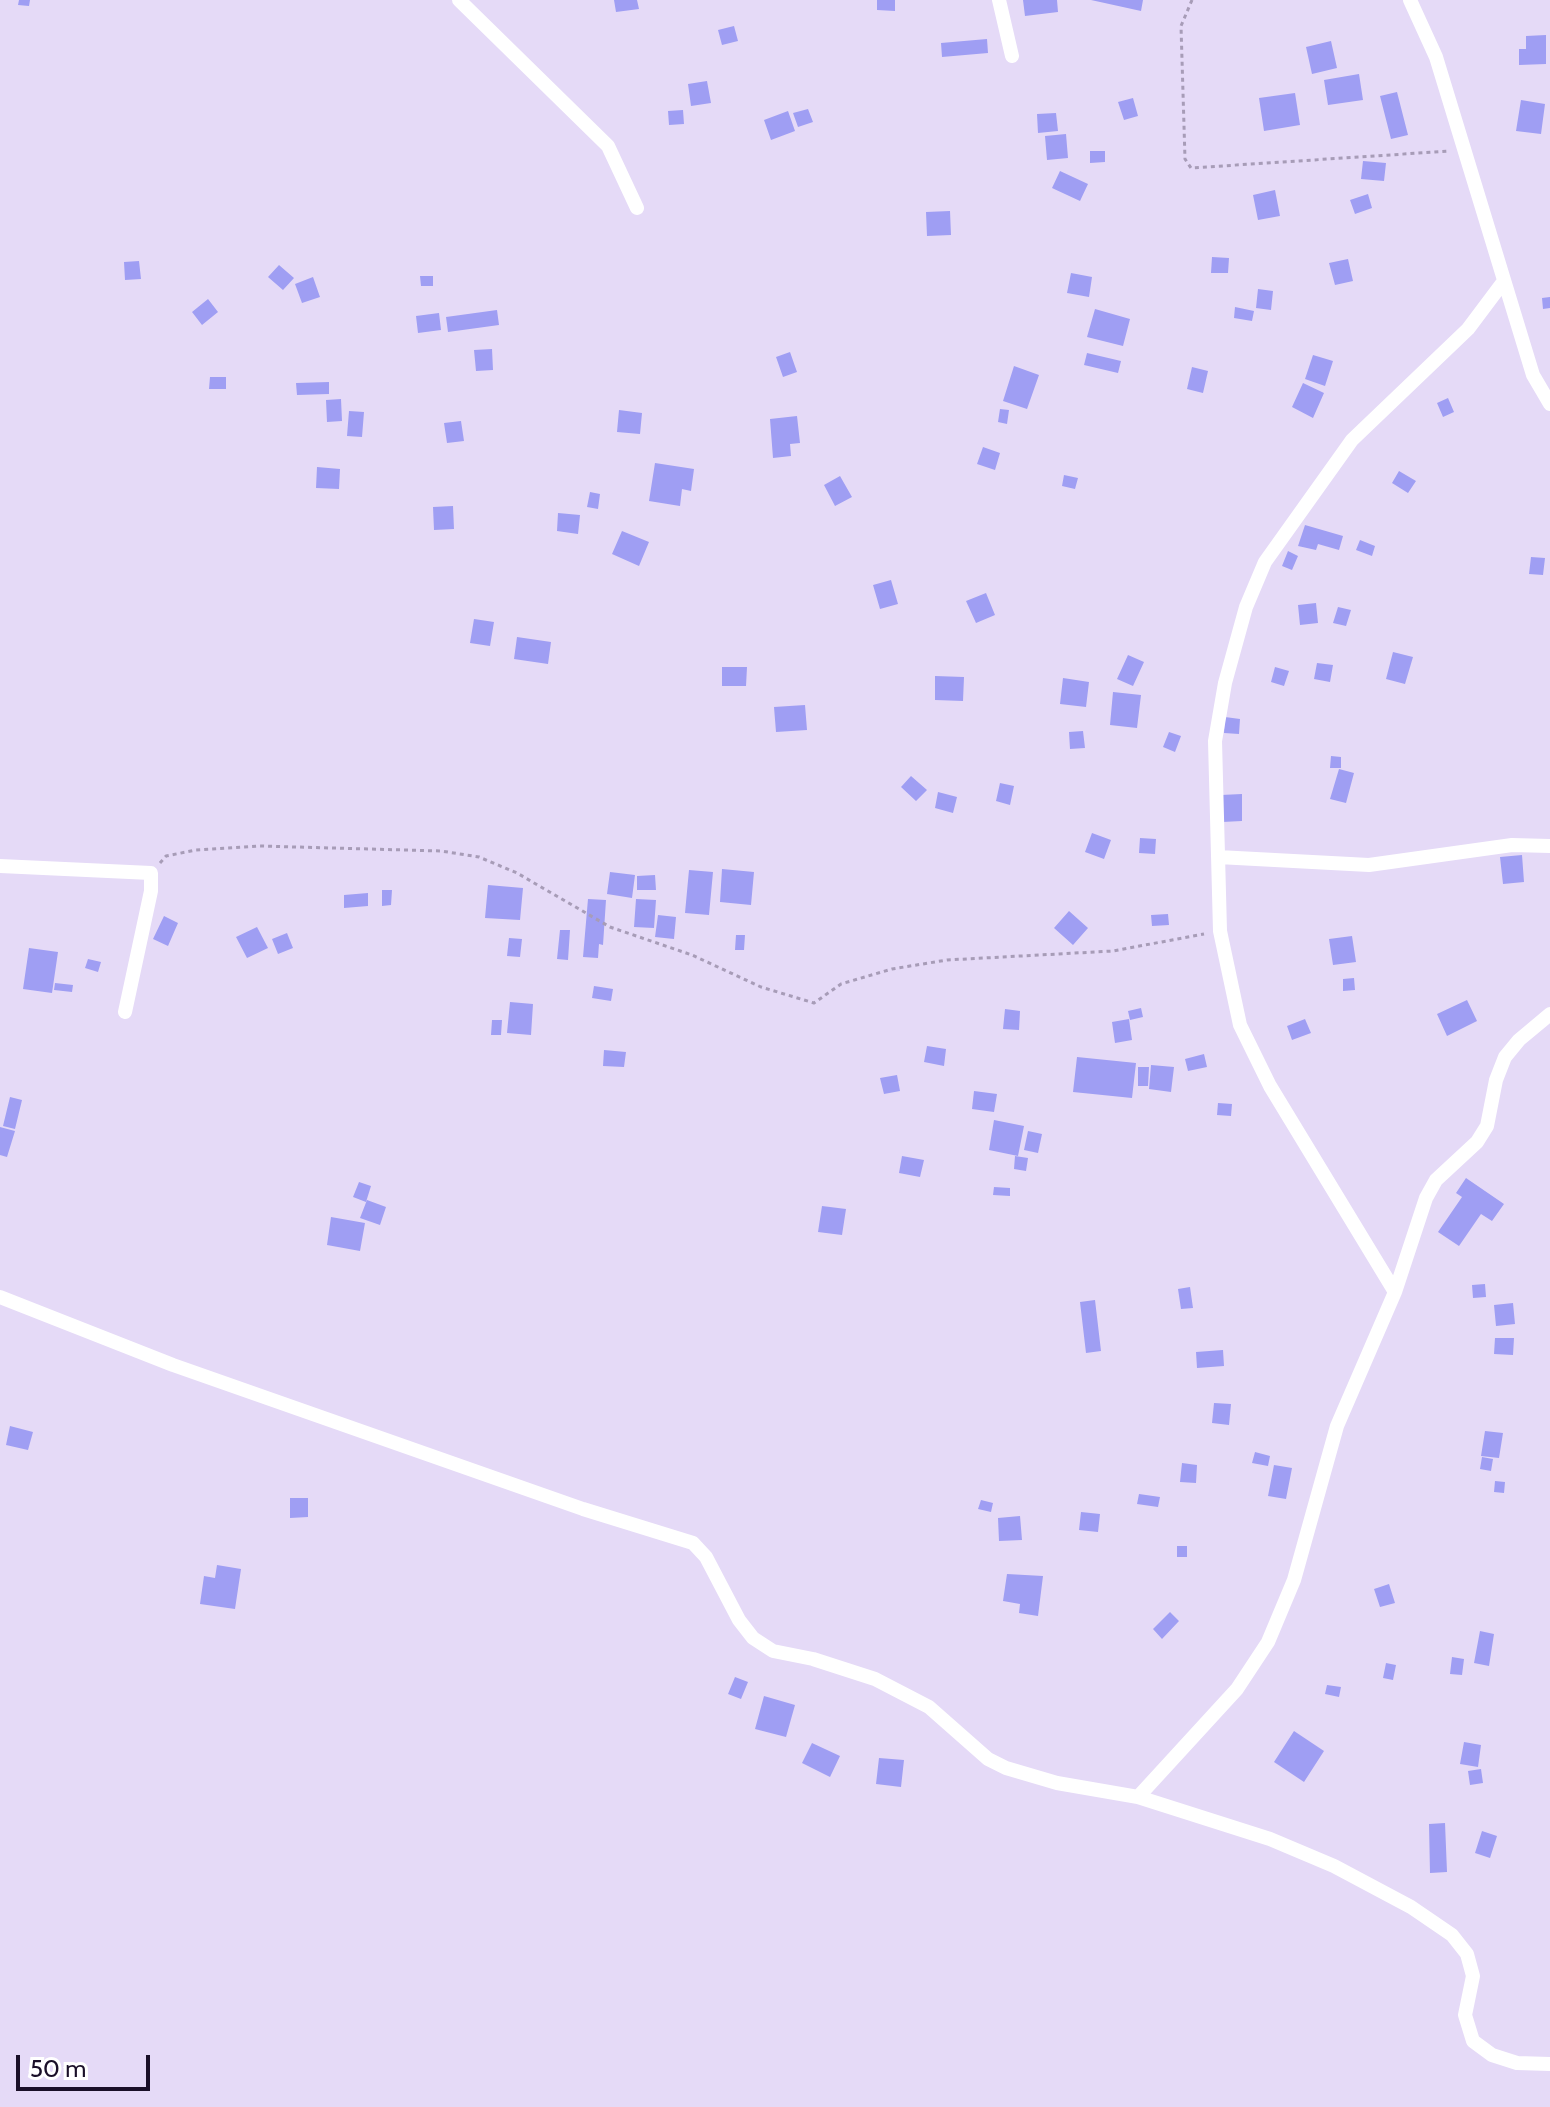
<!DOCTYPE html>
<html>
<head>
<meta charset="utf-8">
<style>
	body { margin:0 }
	#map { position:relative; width:1550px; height:2107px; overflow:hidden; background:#e5daf7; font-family:Cabin,sans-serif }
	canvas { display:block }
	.scale { position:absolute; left:16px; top:2055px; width:134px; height:36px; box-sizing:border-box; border:4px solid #1a0f28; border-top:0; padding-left:10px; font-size:24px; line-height:28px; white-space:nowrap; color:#1a0f28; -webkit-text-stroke:6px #fff; paint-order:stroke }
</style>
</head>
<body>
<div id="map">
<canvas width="1550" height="2107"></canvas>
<div class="scale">50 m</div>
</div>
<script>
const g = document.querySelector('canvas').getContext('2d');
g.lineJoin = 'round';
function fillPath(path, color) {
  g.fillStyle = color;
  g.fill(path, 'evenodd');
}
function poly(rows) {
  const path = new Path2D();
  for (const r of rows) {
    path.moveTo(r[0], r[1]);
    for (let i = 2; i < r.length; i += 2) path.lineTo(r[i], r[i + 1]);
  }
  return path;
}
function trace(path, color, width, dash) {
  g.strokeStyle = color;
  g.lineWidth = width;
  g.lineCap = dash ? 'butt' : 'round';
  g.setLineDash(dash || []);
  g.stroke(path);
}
const building = poly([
	[19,0,30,0,29,6,18,5],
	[614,0,637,0,639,9,616,12],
	[877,0,895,0,895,11,877,10],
	[1023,0,1057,0,1058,12,1025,16],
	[1091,0,1143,0,1141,11],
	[734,26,738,41,722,45,718,30],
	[1546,35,1546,64,1519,65,1519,49,1526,49,1526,36],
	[987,39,988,53,942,57,941,43],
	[1331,41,1337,68,1312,74,1306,47],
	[1359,74,1363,100,1328,105,1324,80],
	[707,81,711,103,691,106,688,84],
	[1397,92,1408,135,1391,139,1380,96],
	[1295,93,1300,125,1264,131,1259,98],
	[1133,98,1138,116,1124,120,1118,102],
	[1521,100,1545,104,1541,134,1516,131],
	[808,109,813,122,798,127,793,113],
	[683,110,684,124,669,125,668,111],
	[788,111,795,131,771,140,764,120],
	[1056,113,1058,131,1038,133,1037,114],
	[1066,134,1068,158,1047,160,1045,136],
	[1090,151,1105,151,1105,162,1090,163],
	[1363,161,1386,163,1384,181,1361,179],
	[1060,171,1088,184,1080,201,1052,188],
	[1275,190,1280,216,1258,220,1253,195],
	[1368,194,1372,208,1355,214,1350,200],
	[950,211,951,235,927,236,926,212],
	[1212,257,1229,258,1228,273,1211,273],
	[1348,259,1353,281,1335,285,1329,263],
	[139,261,141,279,125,280,124,262],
	[279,265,294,278,283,290,268,277],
	[1071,273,1092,277,1089,297,1067,293],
	[420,276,433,276,433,286,421,286],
	[313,277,320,297,302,303,295,284],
	[1258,289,1273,291,1271,310,1256,308],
	[1550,297,1550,308,1543,309,1542,298],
	[208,299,218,312,202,325,192,312],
	[1235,307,1254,311,1252,321,1234,318],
	[1095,309,1130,319,1123,346,1087,337],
	[497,310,499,325,448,332,446,317],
	[439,313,441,330,418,333,416,316],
	[492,349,493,370,476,371,474,350],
	[790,352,797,372,783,377,776,357],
	[1087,353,1121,361,1118,373,1084,365],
	[1313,355,1333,361,1325,386,1305,379],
	[1014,366,1039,375,1027,409,1003,401],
	[1192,367,1208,371,1203,393,1187,389],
	[210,377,226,377,226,389,209,389],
	[329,382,329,394,297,395,296,383],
	[1303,383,1324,393,1313,418,1292,407],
	[1448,398,1454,412,1443,417,1437,403],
	[341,399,342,421,327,422,326,400],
	[1000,409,1009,410,1007,424,998,422],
	[619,410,642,413,640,434,617,432],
	[349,411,364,412,362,437,347,436],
	[797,416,800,443,790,444,791,456,773,458,770,419],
	[461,421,464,441,447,443,444,423],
	[983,447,1000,453,995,470,977,464],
	[655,463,694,469,691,491,682,489,680,506,649,501],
	[317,467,340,469,339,489,316,488],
	[1399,471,1416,481,1408,493,1392,483],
	[1064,475,1078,478,1075,489,1062,486],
	[840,476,852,497,835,506,824,485],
	[590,492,600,494,598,509,587,507],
	[453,506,454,529,434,530,433,507],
	[558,513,580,515,578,534,557,531],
	[1305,525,1343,536,1339,550,1318,544,1316,550,1298,546],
	[622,531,649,542,639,566,612,554],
	[1360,540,1375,546,1372,556,1356,550],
	[1288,551,1298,556,1292,570,1282,566],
	[1531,557,1545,558,1543,575,1529,574],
	[891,580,898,604,880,609,873,585],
	[986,593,995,615,976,623,966,601],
	[1316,603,1318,623,1300,625,1298,605],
	[1338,607,1351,610,1346,626,1333,623],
	[474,619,494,622,490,646,470,643],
	[517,637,551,642,548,664,514,659],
	[1393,652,1413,657,1405,684,1386,679],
	[1128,655,1144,662,1133,686,1117,679],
	[1317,663,1333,665,1330,682,1314,679],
	[722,667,747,667,746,686,722,686],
	[1275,667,1289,671,1284,686,1271,682],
	[935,676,964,677,963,701,935,700],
	[1063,678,1089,682,1086,707,1060,704],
	[1113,692,1141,695,1137,728,1110,725],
	[805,705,807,730,776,732,774,707],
	[1225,717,1240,719,1239,734,1224,733],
	[1083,731,1085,748,1070,749,1069,732],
	[1169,732,1181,736,1175,752,1163,747],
	[1331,756,1341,757,1341,768,1330,768],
	[1339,769,1354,773,1346,803,1330,799],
	[911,776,927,790,916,801,901,787],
	[1000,783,1014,786,1010,805,996,801],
	[938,792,957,797,953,813,935,808],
	[1242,794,1242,821,1222,822,1221,795],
	[1092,833,1111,840,1104,859,1085,852],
	[1140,838,1156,839,1155,854,1139,853],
	[1522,855,1524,882,1503,884,1500,857],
	[722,869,754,872,751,905,720,902],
	[689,870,713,872,709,915,685,913],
	[610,872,635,875,632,898,607,894],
	[655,875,656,890,637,890,637,876],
	[488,885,523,888,520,920,485,918],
	[382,890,392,890,391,905,382,906],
	[368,893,368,906,344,908,344,895],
	[588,899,606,900,603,945,599,944,598,958,583,957],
	[636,899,656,900,654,928,634,927],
	[1069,911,1088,928,1073,945,1054,928],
	[1168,914,1169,925,1152,926,1151,915],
	[658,915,676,917,674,939,655,937],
	[164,916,178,923,168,946,153,939],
	[257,927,268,948,247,958,236,937],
	[560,930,570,930,568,960,557,959],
	[287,933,293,948,278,954,272,939],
	[736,935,745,935,744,950,735,950],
	[1352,936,1356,962,1333,965,1329,939],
	[509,938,522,939,520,957,507,956],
	[29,948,58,952,52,993,23,989],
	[88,959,101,962,98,972,85,968],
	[1354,978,1355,990,1343,991,1343,979],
	[55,983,73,985,72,992,54,990],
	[594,986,613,989,611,1001,592,998],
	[1467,1000,1477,1021,1447,1036,1437,1014],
	[510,1002,533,1004,531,1035,507,1033],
	[1141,1008,1143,1017,1130,1020,1128,1011],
	[1005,1009,1020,1011,1019,1030,1003,1029],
	[1129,1019,1132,1040,1115,1043,1112,1022],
	[1305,1019,1311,1033,1292,1040,1287,1026],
	[492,1020,502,1020,501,1035,491,1035],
	[927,1046,946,1049,944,1066,924,1062],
	[604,1050,626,1052,624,1067,603,1066],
	[1204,1054,1207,1067,1188,1071,1185,1059],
	[1077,1057,1136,1063,1132,1098,1073,1092],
	[1151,1065,1174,1067,1171,1092,1149,1089],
	[1138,1067,1149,1067,1148,1086,1138,1086],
	[897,1075,900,1091,884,1094,880,1078],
	[974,1091,997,1094,994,1112,972,1109],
	[10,1097,22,1100,15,1129,3,1126],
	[1218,1103,1232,1104,1231,1116,1217,1115],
	[994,1120,1024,1126,1018,1156,989,1150],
	[0,1127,15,1131,7,1157,0,1155],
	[1028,1131,1042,1134,1038,1153,1024,1150],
	[902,1156,924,1160,920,1177,899,1173],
	[1015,1156,1028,1158,1026,1171,1014,1169],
	[1466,1178,1504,1204,1492,1221,1481,1214,1459,1246,1438,1232,1462,1197,1456,1193],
	[359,1182,371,1186,366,1202,353,1197],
	[994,1187,1010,1188,1010,1196,993,1195],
	[367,1200,386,1207,380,1225,360,1218],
	[822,1206,846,1209,842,1235,818,1232],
	[331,1217,365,1223,360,1251,327,1245],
	[1485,1284,1486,1297,1473,1298,1472,1285],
	[1190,1287,1193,1308,1181,1309,1178,1289],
	[1095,1300,1101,1351,1086,1353,1080,1302],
	[1513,1303,1515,1324,1496,1326,1494,1305],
	[1495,1338,1514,1338,1513,1355,1494,1354],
	[1223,1350,1224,1366,1197,1368,1196,1352],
	[1214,1403,1231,1404,1229,1425,1212,1423],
	[10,1426,33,1432,28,1450,6,1445],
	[1485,1431,1503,1433,1499,1458,1481,1456],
	[1255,1452,1270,1456,1268,1466,1252,1463],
	[1482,1457,1493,1459,1491,1471,1480,1469],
	[1182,1463,1197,1465,1196,1483,1180,1482],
	[1274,1465,1292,1468,1286,1499,1268,1496],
	[1495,1481,1505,1482,1504,1493,1494,1492],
	[1139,1494,1160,1497,1158,1507,1137,1504],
	[290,1498,308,1498,308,1517,290,1518],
	[981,1500,993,1503,991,1512,978,1509],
	[1081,1512,1100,1514,1098,1532,1079,1530],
	[1020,1516,1022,1540,999,1541,998,1518],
	[1177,1546,1187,1546,1187,1557,1177,1557],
	[217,1565,241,1569,235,1609,200,1604,204,1576,215,1578],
	[1007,1574,1043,1576,1038,1616,1019,1613,1020,1604,1003,1601],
	[1389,1584,1395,1603,1380,1607,1374,1589],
	[1170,1612,1179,1621,1162,1639,1153,1629],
	[1480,1631,1494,1634,1489,1666,1474,1663],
	[1452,1657,1464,1659,1462,1675,1450,1674],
	[1386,1663,1396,1665,1393,1680,1383,1678],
	[735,1677,748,1682,741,1699,728,1694],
	[1327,1685,1341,1687,1339,1697,1325,1694],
	[764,1696,795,1705,786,1737,755,1729],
	[1294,1731,1324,1751,1304,1782,1274,1762],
	[1464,1742,1481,1745,1478,1767,1460,1764],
	[812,1743,840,1756,830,1777,802,1763],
	[879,1758,904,1760,901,1787,876,1784],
	[1481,1769,1483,1783,1470,1785,1468,1771],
	[1445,1823,1447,1872,1430,1873,1429,1824],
	[1482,1831,1497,1836,1490,1858,1475,1853]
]);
const path = poly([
	[1192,0,1181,26,1185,159,1191,168,1450,151],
	[160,863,166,856,196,850,260,846,441,851,479,857,517,873,610,927,692,955,761,987,814,1003,841,984,892,969,947,960,1113,951,1204,934]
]);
const minor = poly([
	[459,0,608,146,637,208],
	[999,0,1012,56],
	[1410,0,1436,57,1533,375,1550,404],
	[1218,857,1369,865,1512,845,1550,846],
	[0,866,151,873,151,891,125,1012],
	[1395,1292,1426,1198,1436,1180,1477,1142,1487,1126,1496,1080,1505,1057,1519,1040,1550,1014],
	[0,1297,173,1365,583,1509,693,1543,706,1557,739,1620,753,1638,773,1651,813,1659,875,1679,929,1707,988,1759,1006,1768,1057,1783,1138,1797,1270,1839,1334,1866,1411,1907,1452,1935,1467,1954,1473,1976,1465,2015,1473,2041,1492,2055,1517,2063,1550,2064],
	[1138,1797,1237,1689,1268,1642,1294,1580,1337,1426,1395,1292,1270,1086,1240,1025,1220,931,1215,741,1225,683,1246,607,1265,562,1352,440,1468,329,1504,281]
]);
fillPath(building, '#9f9ef3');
trace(path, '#a79cb7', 3, [4, 4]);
trace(minor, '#fff', 14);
</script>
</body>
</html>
